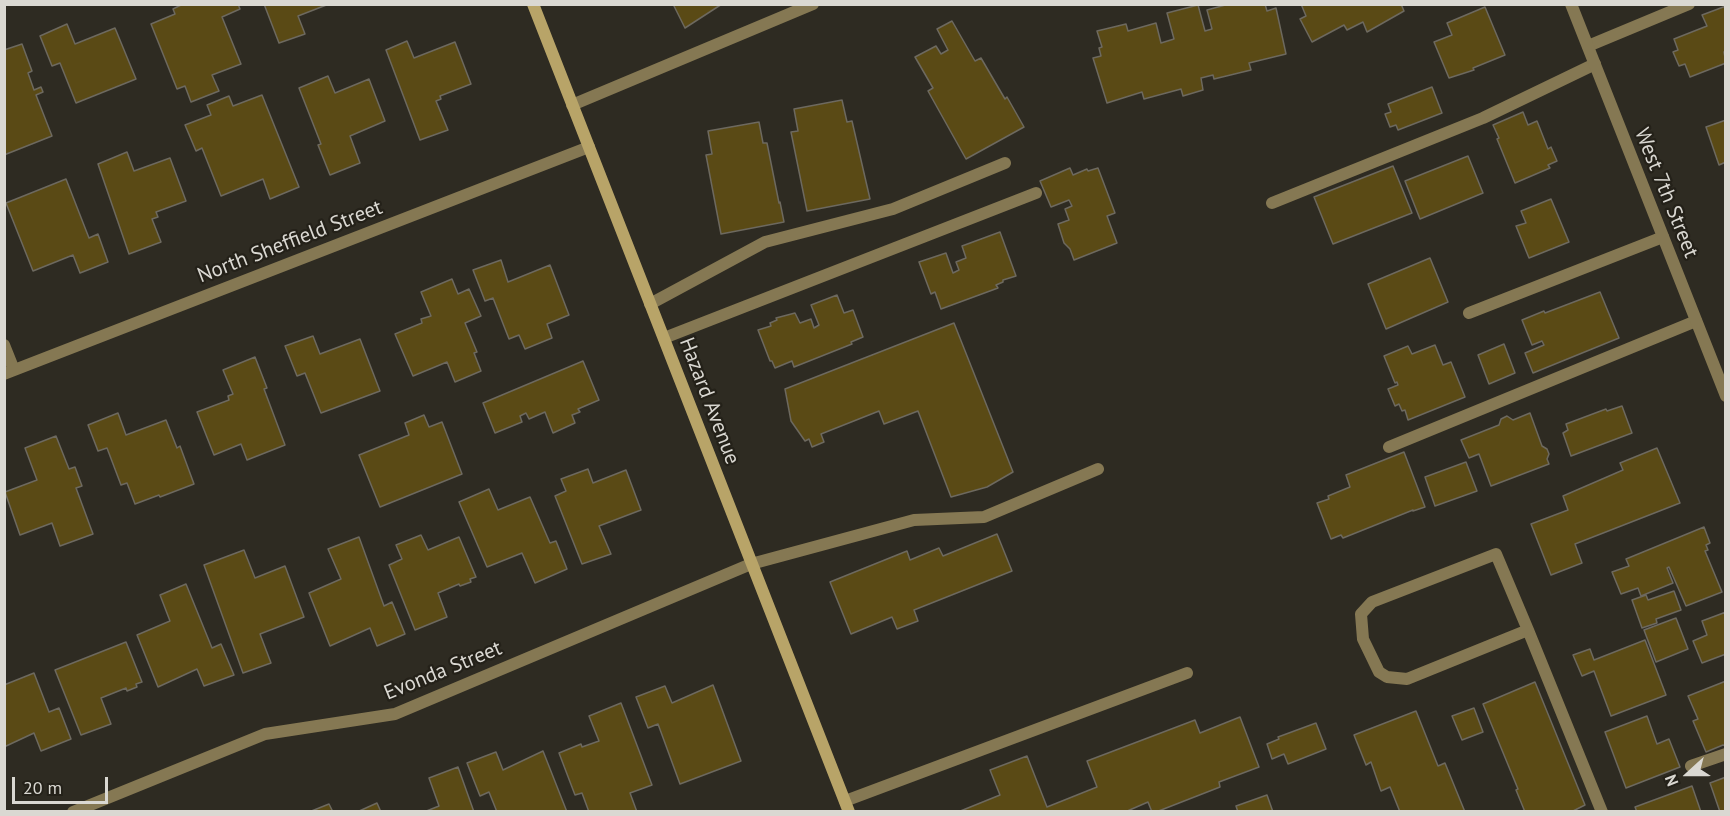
<!DOCTYPE html>
<html>
<head>
<meta charset="utf-8">
<style>
	body { margin:0 }
	#map { position:relative; width:1730px; height:816px; overflow:hidden; background:#2e2b22; font-family:"PT Sans",sans-serif }
	canvas { display:block }
	.frame { position:absolute; inset:0; border:6px solid #dad8d2; pointer-events:none }
	.north { position:absolute; left:1658px; top:744px; width:60px; height:60px; -webkit-text-stroke:4px #242119; paint-order:stroke; rotate:249deg; font-size:16px; font-weight:700; line-height:24px; text-align:center; color:#dad8d2 }
	.north::after { content:''; display:block; margin:auto; width:21px; height:27px; background:#dad8d2; clip-path:polygon(50% 0,100% 100%,50% 72%,0 100%) }
	.scale { position:absolute; left:12px; top:777px; width:96px; height:27px; box-sizing:border-box; border:3px solid #dad8d2; border-top:0; padding-left:8px; font-size:18px; line-height:21px; white-space:nowrap; color:#dad8d2; -webkit-text-stroke:4px #242119; paint-order:stroke }
</style>
</head>
<body>
<div id="map">
<canvas width="1730" height="816"></canvas>
<div class="frame"></div>
<div class="north">N</div>
<div class="scale">20 m</div>
</div>
<script>
const g = document.querySelector('canvas').getContext('2d');
g.lineJoin = 'round';
function fillPath(path, color) {
  g.fillStyle = color;
  g.fill(path, 'evenodd');
}
function poly(rows) {
  const path = new Path2D();
  for (const r of rows) {
    path.moveTo(r[0], r[1]);
    for (let i = 2; i < r.length; i += 2) path.lineTo(r[i], r[i + 1]);
  }
  return path;
}
function trace(path, color, width, dash) {
  g.strokeStyle = color;
  g.lineWidth = width;
  g.lineCap = dash ? 'butt' : 'round';
  g.setLineDash(dash || []);
  g.stroke(path);
}
function label(font, color, halo, rows, align = 'center') {
  g.font = font + ' "PT Sans",sans-serif';
  g.lineWidth = 4.5;
  g.setLineDash([]);
  g.textBaseline = 'middle';
  g.strokeStyle = halo;
  g.fillStyle = color;
  for (const [text, x, y, turn = 0] of rows) {
    g.save();
    g.translate(x, y);
    g.rotate((+turn || 0) * Math.PI / 180);
    g.textAlign = isNaN(turn) ? turn : align;
    if (halo) g.strokeText(text, 0, 0);
    g.fillText(text, 0, 0);
    g.restore();
  }
}
const building = poly([
	[183,4,238,4,240,9,222,17,241,64,212,75,219,91,191,102,185,86,177,89,151,24,175,14,173,9,183,4],
	[264,4,329,4,298,16,305,34,279,43,264,4],
	[673,4,722,4,685,28,673,4],
	[1229,4,1265,4,1267,11,1276,8,1286,54,1249,63,1251,70,1214,79,1213,75,1201,78,1203,90,1183,96,1181,89,1144,99,1142,92,1107,103,1093,58,1101,56,1099,48,1102,47,1097,31,1126,24,1128,31,1156,23,1161,43,1174,39,1167,13,1198,5,1205,31,1212,29,1207,10,1229,4],
	[1301,4,1401,4,1404,11,1367,32,1363,22,1347,30,1344,25,1312,42,1300,19,1306,16,1301,4],
	[1726,6,1726,51,1724,52,1726,63,1690,77,1685,64,1679,66,1673,52,1678,50,1674,39,1707,26,1702,15,1726,6],
	[1485,7,1505,55,1473,68,1474,70,1449,78,1434,42,1452,35,1447,23,1485,7],
	[952,21,975,61,981,58,1005,99,1007,97,1024,127,966,159,928,91,933,88,915,57,936,46,941,54,948,50,937,29,952,21],
	[67,24,75,44,115,28,136,79,76,103,60,63,52,66,40,36,67,24],
	[407,41,414,58,455,42,471,84,440,96,441,99,436,101,448,130,420,140,386,50,407,41],
	[22,44,32,71,28,73,34,90,41,87,43,92,36,95,52,136,4,155,4,50,22,44],
	[328,76,335,93,369,79,385,121,350,136,360,163,330,175,318,145,321,144,299,88,328,76],
	[1432,87,1442,113,1398,130,1396,125,1390,127,1385,114,1391,112,1388,104,1432,87],
	[262,95,299,187,270,199,263,179,221,196,202,148,196,151,185,125,211,115,207,105,229,96,233,106,262,95],
	[842,100,847,122,852,121,870,199,807,211,791,132,798,131,794,109,842,100],
	[1523,112,1528,125,1537,121,1548,149,1551,147,1557,161,1548,165,1550,168,1515,183,1497,139,1499,138,1493,125,1523,112],
	[1726,120,1726,162,1719,165,1706,127,1726,120],
	[759,122,763,143,767,143,779,203,780,202,784,222,721,234,706,155,712,154,708,131,759,122],
	[127,152,134,171,170,158,186,201,156,212,158,217,152,219,161,242,129,254,98,164,127,152],
	[1468,156,1483,193,1420,219,1405,181,1468,156],
	[1393,166,1412,213,1333,244,1314,197,1393,166],
	[1070,168,1073,175,1087,169,1088,171,1098,168,1115,213,1107,216,1117,243,1074,260,1070,249,1064,243,1058,224,1069,220,1065,209,1072,206,1069,200,1051,207,1040,181,1070,168],
	[66,179,89,238,98,234,108,262,80,273,73,255,33,271,6,203,66,179],
	[1551,199,1569,242,1529,258,1516,226,1526,223,1521,211,1551,199],
	[1000,232,1016,276,1003,280,1003,282,996,285,998,288,941,309,935,292,931,294,919,262,946,253,953,273,959,270,956,262,966,258,962,246,1000,232],
	[1430,258,1448,302,1386,329,1368,284,1430,258],
	[501,260,508,282,550,265,569,315,547,324,552,338,525,349,519,335,509,339,493,298,485,301,473,270,501,260],
	[452,279,458,294,469,289,481,316,465,323,477,352,474,353,481,371,455,382,447,362,413,376,395,334,422,323,421,319,431,316,421,292,452,279],
	[1600,292,1619,338,1533,373,1525,353,1544,345,1542,341,1532,345,1522,320,1544,311,1545,313,1600,292],
	[837,295,844,313,853,310,863,337,851,342,852,344,794,367,792,361,775,368,772,361,770,361,758,330,771,326,770,323,777,320,776,318,795,313,800,323,811,319,814,328,819,325,811,305,837,295],
	[954,323,1013,472,987,487,951,497,918,411,884,424,879,411,821,434,824,442,812,447,809,439,805,441,791,421,785,389,954,323],
	[313,336,320,354,360,339,380,391,321,413,305,373,297,376,285,346,313,336],
	[1504,344,1515,373,1489,384,1478,355,1504,344],
	[1435,345,1443,365,1451,362,1465,397,1408,420,1405,410,1402,411,1399,404,1395,406,1388,389,1398,385,1397,382,1395,383,1384,356,1408,346,1412,354,1435,345],
	[255,357,267,388,264,389,285,445,247,460,241,444,214,455,197,412,229,400,228,396,233,394,223,370,255,357],
	[583,361,599,400,578,409,580,412,572,415,575,423,553,433,545,412,529,419,526,413,520,416,522,422,495,433,483,403,583,361],
	[1622,406,1632,433,1571,456,1563,433,1568,430,1566,424,1606,409,1607,411,1622,406],
	[118,413,126,435,166,420,177,448,180,446,194,484,160,497,159,495,135,504,127,483,121,485,107,448,98,451,88,425,118,413],
	[1530,413,1542,446,1547,449,1549,454,1547,459,1549,464,1491,486,1479,454,1469,458,1461,440,1499,425,1501,419,1507,416,1513,420,1530,413],
	[424,415,429,427,442,422,462,474,380,507,359,455,409,435,405,423,424,415],
	[56,436,69,469,75,467,82,486,76,488,93,534,60,546,52,523,20,535,5,492,37,480,25,448,56,436],
	[1657,448,1680,503,1575,544,1582,563,1551,575,1531,524,1568,510,1563,496,1623,470,1620,463,1657,448],
	[1404,452,1425,507,1413,511,1413,510,1343,538,1341,535,1331,539,1317,503,1329,499,1328,496,1350,487,1346,475,1404,452],
	[1466,462,1477,491,1435,506,1425,477,1466,462],
	[588,469,593,483,626,470,641,510,599,526,611,554,582,564,555,496,566,491,561,479,588,469],
	[489,489,498,510,530,497,550,543,556,541,567,569,535,583,522,553,487,567,459,502,489,489],
	[1704,527,1710,543,1706,545,1708,550,1705,551,1722,592,1686,606,1669,567,1667,568,1673,583,1641,596,1638,588,1621,594,1612,572,1629,566,1626,559,1704,527],
	[997,534,1012,571,914,610,918,621,897,629,892,617,851,634,830,582,907,551,910,560,939,548,943,556,997,534],
	[421,535,428,550,459,537,476,577,470,579,471,582,460,586,459,584,438,593,447,617,415,630,389,565,402,559,396,545,421,535],
	[359,537,384,606,392,602,405,634,377,646,370,628,330,646,309,593,341,579,328,549,359,537],
	[244,550,255,578,285,566,304,617,260,634,271,663,243,673,204,565,244,550],
	[186,584,212,648,221,644,234,675,204,686,197,669,158,687,137,635,170,621,160,595,186,584],
	[1674,591,1681,610,1656,619,1657,623,1642,628,1632,600,1646,595,1648,600,1674,591],
	[1726,612,1726,654,1702,663,1693,641,1707,635,1702,621,1726,612],
	[1676,618,1688,649,1656,662,1644,630,1676,618],
	[1645,640,1666,695,1611,716,1594,671,1582,676,1573,655,1590,649,1594,660,1645,640],
	[126,642,142,682,136,684,137,687,127,691,126,688,101,698,111,724,81,735,55,670,126,642],
	[34,673,49,712,59,708,71,739,41,751,34,733,4,747,4,685,34,673],
	[1726,681,1726,746,1723,745,1706,752,1693,721,1698,719,1688,696,1726,681],
	[1535,682,1585,805,1571,812,1525,812,1516,790,1518,789,1483,704,1535,682],
	[713,685,741,761,680,784,658,724,648,728,636,697,665,686,672,703,713,685],
	[621,703,652,785,630,793,637,812,589,812,582,793,575,795,559,753,581,744,582,747,599,741,589,716,621,703],
	[1474,708,1483,732,1462,740,1452,716,1474,708],
	[1416,711,1438,766,1445,763,1465,812,1400,812,1390,787,1381,791,1371,762,1366,765,1354,735,1416,711],
	[1647,716,1657,744,1669,739,1680,767,1626,788,1605,732,1647,716],
	[1240,717,1259,767,1219,782,1220,787,1156,812,1152,812,1148,802,1125,812,958,812,1000,795,990,770,1027,756,1047,807,1097,787,1087,761,1195,720,1200,733,1240,717],
	[1316,723,1326,749,1288,764,1284,754,1272,759,1267,744,1279,739,1278,737,1316,723],
	[543,751,567,812,497,812,489,792,480,796,467,763,496,752,503,770,543,751],
	[458,767,474,812,424,812,439,806,429,778,458,767],
	[1726,777,1726,812,1720,812,1710,783,1726,777],
	[1692,786,1701,812,1637,812,1635,807,1692,786],
	[1267,795,1273,812,1238,812,1236,806,1267,795],
	[377,803,381,812,357,812,377,803],
	[329,804,333,812,309,812,329,804]
]);
const lane = poly([
	[1588,46,1689,4],
	[1272,203,1483,118,1595,64],
	[650,304,765,242,893,209,1005,163],
	[1469,313,1663,237],
	[664,338,1036,193],
	[1389,447,1696,321],
	[751,564,914,520,984,517,1098,469],
	[1528,630,1407,679,1387,677,1379,672,1363,639,1361,614,1372,602,1496,554,1528,630,1602,812],
	[1691,766,1726,754],
	[845,801,1187,673]
]);
const street = poly([
	[1571,4,1726,396],
	[572,105,813,4],
	[4,345,14,370],
	[4,374,589,147],
	[73,812,265,734,395,714,751,564]
]);
const secondary = poly([
	[533,4,849,812]
]);
const streetNames = [
	["West 7th Street",1666,193,68],
	["North Sheffield Street",290,242,-21],
	["Hazard Avenue",709,401,69],
	["Evonda Street",443,671,-22]
];
fillPath(building, '#5a4a15');
trace(building, '#6d695f', 1.5);
trace(lane, '#857853', 12);
trace(street, '#857853', 12);
trace(secondary, '#b8a468', 12);
label('21px', '#dad8d2', '#242119', streetNames);
</script>
</body>
</html>
